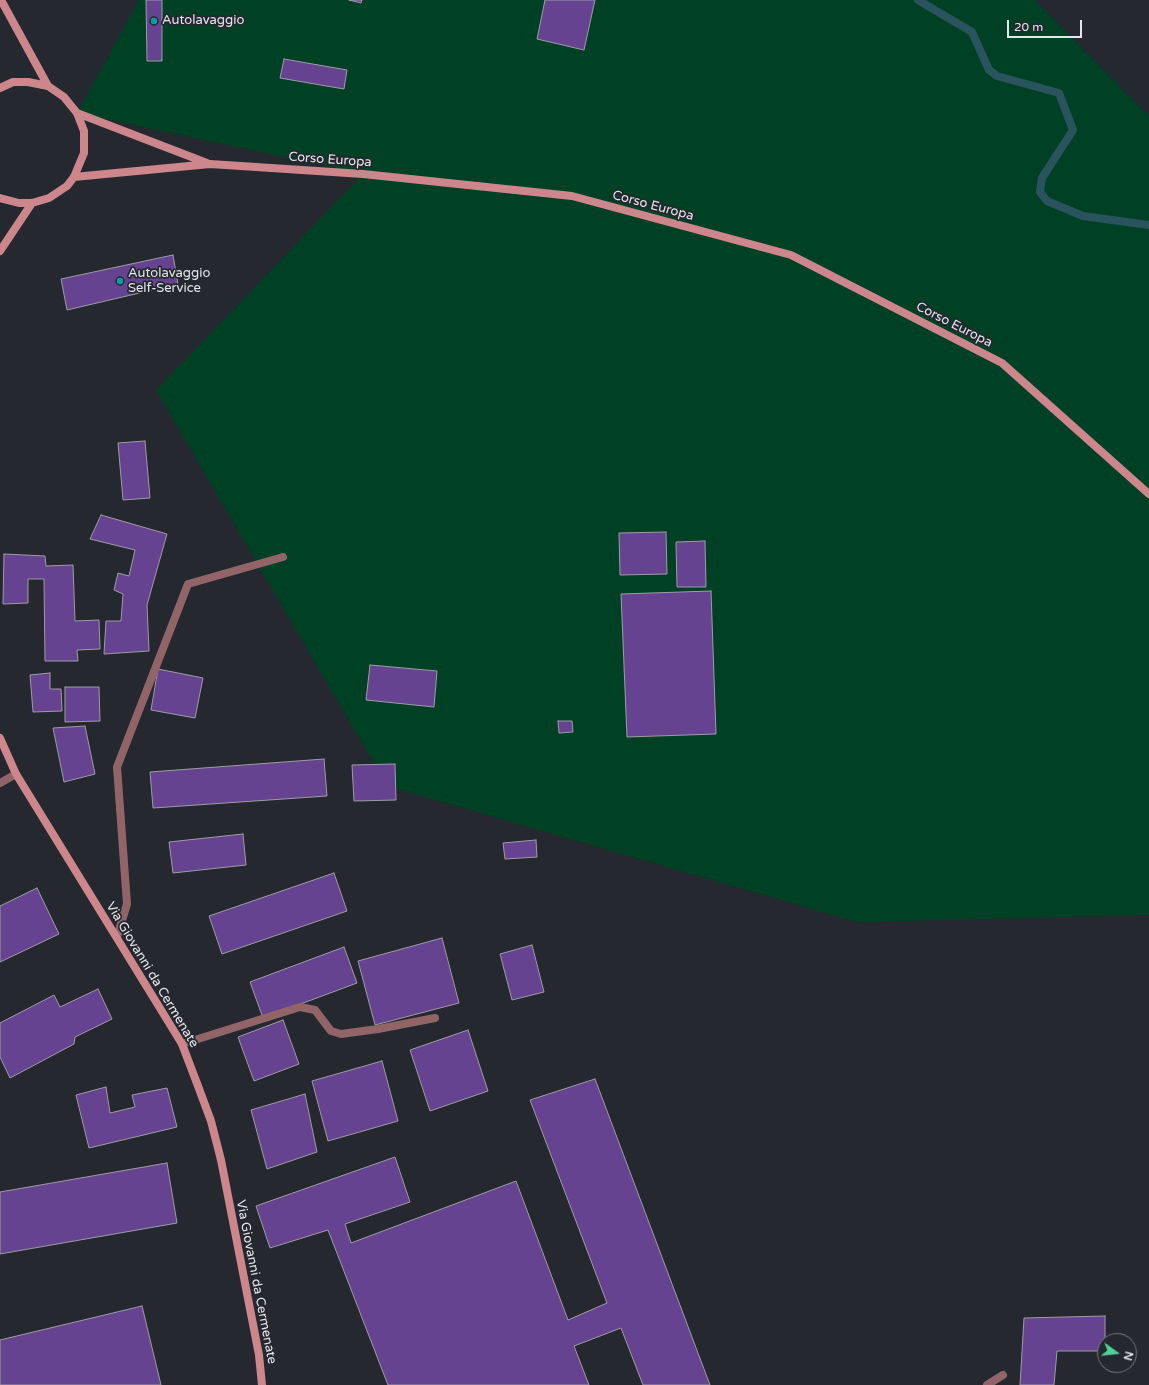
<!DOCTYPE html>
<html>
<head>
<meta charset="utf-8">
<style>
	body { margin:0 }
	#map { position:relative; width:1149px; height:1385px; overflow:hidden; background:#25292f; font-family:"Varela Round",sans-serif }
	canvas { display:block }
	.north { position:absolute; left:1097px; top:1333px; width:40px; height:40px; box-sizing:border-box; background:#25292f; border:1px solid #71757a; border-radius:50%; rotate:105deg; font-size:11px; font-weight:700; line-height:16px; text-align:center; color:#e3e6ea }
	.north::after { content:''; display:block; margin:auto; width:14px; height:18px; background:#4dd39a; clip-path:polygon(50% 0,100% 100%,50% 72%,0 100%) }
	.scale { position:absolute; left:1007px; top:20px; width:75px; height:18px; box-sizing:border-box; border:2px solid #e3e6ea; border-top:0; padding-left:5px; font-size:12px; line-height:14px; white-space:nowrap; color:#e3e6ea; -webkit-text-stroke:3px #25292f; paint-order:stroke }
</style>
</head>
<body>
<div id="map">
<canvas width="1149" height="1385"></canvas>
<div class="north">N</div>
<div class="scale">20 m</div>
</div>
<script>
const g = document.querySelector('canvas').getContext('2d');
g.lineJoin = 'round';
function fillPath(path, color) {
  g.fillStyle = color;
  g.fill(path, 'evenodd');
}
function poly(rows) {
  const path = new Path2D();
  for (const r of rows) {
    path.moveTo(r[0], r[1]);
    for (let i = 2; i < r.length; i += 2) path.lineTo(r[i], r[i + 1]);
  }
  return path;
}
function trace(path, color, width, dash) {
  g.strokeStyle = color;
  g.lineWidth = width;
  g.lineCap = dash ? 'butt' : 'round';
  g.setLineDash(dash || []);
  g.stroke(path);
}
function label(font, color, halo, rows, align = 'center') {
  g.font = font + ' "Varela Round",sans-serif';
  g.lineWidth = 3.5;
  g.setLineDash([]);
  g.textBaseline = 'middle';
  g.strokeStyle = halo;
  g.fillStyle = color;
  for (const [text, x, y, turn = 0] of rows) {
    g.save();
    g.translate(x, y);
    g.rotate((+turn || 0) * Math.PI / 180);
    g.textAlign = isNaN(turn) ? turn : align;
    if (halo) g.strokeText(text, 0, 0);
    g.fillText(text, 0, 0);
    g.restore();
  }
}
const green = poly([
	[139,0,1035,0,1149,116,1149,915,857,922,387,786,156,390,363,174,77,113]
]);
const stream = poly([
	[918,0,972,32,989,70,997,76,1059,93,1073,130,1042,178,1040,192,1047,201,1083,216,1149,225]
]);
const building = poly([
	[146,0,162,0,162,61,147,61,146,0],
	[349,0,362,0,361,3,349,0],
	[545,0,595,0,584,50,537,39,545,0],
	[284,59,347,70,344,89,280,78,284,59],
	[173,255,178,284,67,310,61,279,173,255],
	[145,441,150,498,123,500,118,443,145,441],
	[101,515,167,534,147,605,149,651,104,654,106,621,121,621,123,594,114,590,118,573,129,576,135,550,90,539,101,515],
	[666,532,667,574,620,575,619,533,666,532],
	[705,541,706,587,677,587,676,542,705,541],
	[4,554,45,556,46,566,73,565,75,621,99,620,100,649,77,650,78,661,45,661,44,579,28,579,28,603,3,604,4,554],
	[711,591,716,734,627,737,621,594,711,591],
	[370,665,437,671,434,707,366,700,370,665],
	[158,669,203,678,195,718,151,710,158,669],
	[50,673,50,689,61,689,62,711,33,712,30,675,50,673],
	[65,687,99,687,100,721,65,722,65,687],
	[558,721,572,721,573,732,559,733,558,721],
	[85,726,95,774,64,782,53,728,85,726],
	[324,759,327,796,153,808,150,772,324,759],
	[395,764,396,800,354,801,352,765,395,764],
	[243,834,246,865,173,873,169,842,243,834],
	[536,840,537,857,505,859,503,843,536,840],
	[334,873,347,911,222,954,209,916,334,873],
	[37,888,59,934,0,962,0,906,37,888],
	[442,938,459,1003,375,1025,358,961,442,938],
	[532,945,544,992,512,1000,500,954,532,945],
	[344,947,357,983,263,1018,250,982,344,947],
	[98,989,112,1019,75,1037,74,1044,10,1078,0,1057,0,1023,54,995,60,1007,98,989],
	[283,1020,299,1064,254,1081,238,1037,283,1020],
	[468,1030,488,1091,430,1111,410,1050,468,1030],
	[382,1061,398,1121,328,1141,312,1081,382,1061],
	[595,1079,710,1385,643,1385,621,1328,574,1346,589,1385,388,1385,328,1230,270,1248,256,1206,395,1157,410,1202,345,1224,351,1243,516,1181,568,1320,607,1303,530,1100,595,1079],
	[106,1087,110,1113,135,1107,132,1095,167,1088,177,1127,89,1148,76,1095,106,1087],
	[305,1094,317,1152,267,1169,251,1110,305,1094],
	[167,1163,177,1223,0,1254,0,1192,167,1163],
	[142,1306,161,1385,0,1385,0,1340,142,1306],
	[1105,1316,1105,1351,1057,1351,1054,1385,1020,1385,1024,1318,1105,1316]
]);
const lane = poly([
	[182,1044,300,1007,315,1010,331,1031,341,1034,378,1029,435,1018]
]);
const street = poly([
	[0,783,16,774],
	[117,937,127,904,117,767,188,584,283,557],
	[987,1385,1003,1375]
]);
const secondary = poly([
	[1,0,48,86],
	[0,88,13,82,28,82,48,86,64,97,77,113,84,131,84,153,74,177,67,186,49,198,32,203,19,203,0,198],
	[77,113,207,163],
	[74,177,210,164,363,174,572,196,791,255,1002,363,1149,494],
	[0,251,32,203],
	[0,738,16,774,182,1044,198,1086,211,1121,221,1160,259,1355,262,1385]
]);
const markers = [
	[154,21,4,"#0f9aa8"],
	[120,281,4,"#0f9aa8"]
];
const poiNames = [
	["Autolavaggio",162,21],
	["Autolavaggio",128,274],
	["Self-Service",128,289]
];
const streetNames = [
	["Corso Europa",330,160,4],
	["Corso Europa",653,206,15],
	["Corso Europa",954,325,27],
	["Via Giovanni da Cermenate",152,975,59],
	["Via Giovanni da Cermenate",256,1282,79]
];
fillPath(green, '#004125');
trace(stream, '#29545e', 8);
fillPath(building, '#654391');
trace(building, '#9f9ca4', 1);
trace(lane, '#916568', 8);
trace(street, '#916568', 8);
trace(secondary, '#cc868c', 8);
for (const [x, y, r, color] of markers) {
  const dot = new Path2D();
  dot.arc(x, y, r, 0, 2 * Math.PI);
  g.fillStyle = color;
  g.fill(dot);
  trace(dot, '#25292f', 1.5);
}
label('13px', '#e3e6ea', '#25292f', poiNames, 'left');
label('13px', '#e3e6ea', '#25292f', streetNames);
</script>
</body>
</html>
